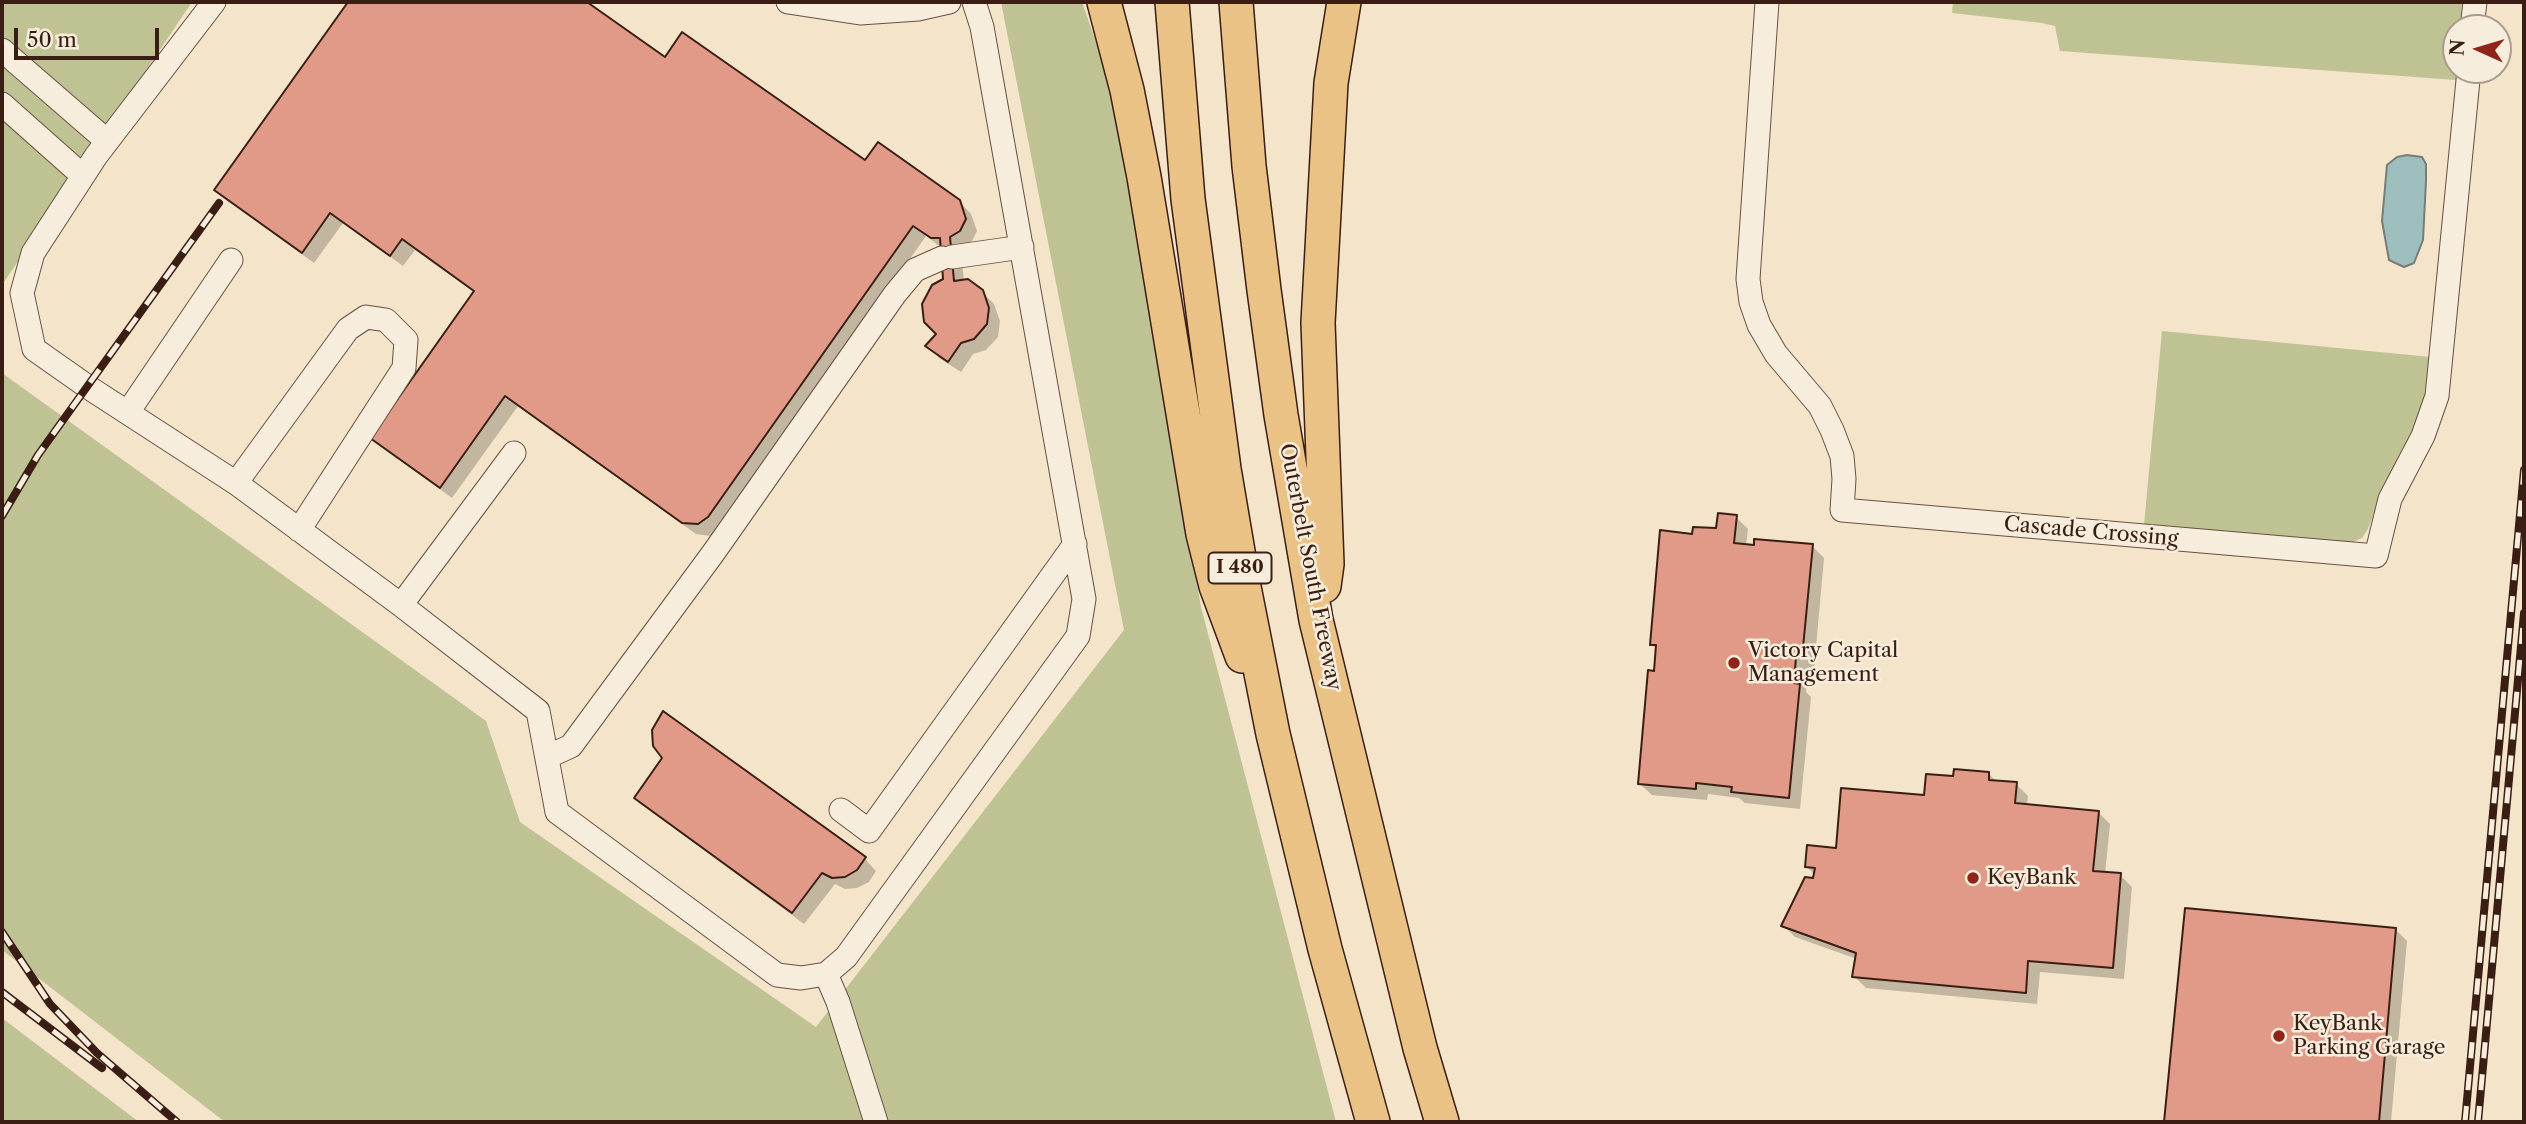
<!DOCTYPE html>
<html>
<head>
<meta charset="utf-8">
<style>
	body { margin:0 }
	#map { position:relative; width:2526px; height:1124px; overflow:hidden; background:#f3e4ca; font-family:"Libre Caslon Text",serif }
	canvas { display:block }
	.frame { position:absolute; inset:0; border:4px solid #3a1e14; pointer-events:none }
	.north { position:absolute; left:2442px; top:14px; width:70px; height:70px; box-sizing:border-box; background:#f7eddd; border:2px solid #ab9a8d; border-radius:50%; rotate:274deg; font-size:19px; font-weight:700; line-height:28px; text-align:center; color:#3a1e14 }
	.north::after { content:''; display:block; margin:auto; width:24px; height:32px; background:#8f2418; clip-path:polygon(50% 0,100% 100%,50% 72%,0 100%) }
	.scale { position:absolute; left:14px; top:28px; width:145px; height:32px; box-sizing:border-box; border:4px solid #3a1e14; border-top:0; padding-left:9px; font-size:21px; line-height:24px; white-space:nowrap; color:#3a1e14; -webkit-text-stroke:5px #f7eddd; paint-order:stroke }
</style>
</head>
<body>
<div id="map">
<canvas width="2526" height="1124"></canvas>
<div class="frame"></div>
<div class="north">N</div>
<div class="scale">50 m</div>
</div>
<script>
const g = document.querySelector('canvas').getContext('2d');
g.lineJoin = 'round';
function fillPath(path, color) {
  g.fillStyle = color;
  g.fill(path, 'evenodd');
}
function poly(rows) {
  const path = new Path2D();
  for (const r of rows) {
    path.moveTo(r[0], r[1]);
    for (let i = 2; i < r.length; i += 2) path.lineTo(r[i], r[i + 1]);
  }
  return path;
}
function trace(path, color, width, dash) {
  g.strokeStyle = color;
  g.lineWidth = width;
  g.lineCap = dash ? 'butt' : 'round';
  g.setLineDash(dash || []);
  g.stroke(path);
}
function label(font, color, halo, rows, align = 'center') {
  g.font = font + ' "Libre Caslon Text",serif';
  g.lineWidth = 5;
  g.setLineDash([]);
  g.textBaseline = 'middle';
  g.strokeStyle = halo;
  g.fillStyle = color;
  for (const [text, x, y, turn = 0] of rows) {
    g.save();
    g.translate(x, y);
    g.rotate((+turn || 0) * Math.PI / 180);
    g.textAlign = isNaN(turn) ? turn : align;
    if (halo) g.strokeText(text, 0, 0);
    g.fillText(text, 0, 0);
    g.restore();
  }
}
const green = poly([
	[2,2,192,2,2,285],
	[1001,2,1082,2,1111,85,1201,607,1336,1122,225,1122,2,950,2,373,486,721,520,822,816,1027,1124,630],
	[1953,2,2462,2,2460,28,2456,28,2456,80,2060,51,2055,26,2042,23,1952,13],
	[2162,331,2431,357,2424,398,2410,439,2385,483,2368,529,2362,538,2348,544,2144,525],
	[2,1018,139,1122,2,1122]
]);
const water = poly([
	[2407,155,2422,157,2426,164,2426,181,2423,240,2414,263,2404,267,2389,260,2382,221,2387,165,2397,157,2407,155]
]);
const shadow = poly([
	[350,2,584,2,665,59,865,163,959,201,971,214,977,231,971,243,961,249,964,282,981,291,994,304,1000,321,998,337,986,350,973,354,961,372,939,358,928,346,938,334,945,280,942,248,926,236,720,529,711,536,696,534,518,406,452,498,384,449,372,437,475,293,415,250,403,266,343,223,314,263,228,201,217,190],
	[1736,517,1748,529,1746,546,1812,546,1824,558,1814,669,1808,668,1806,692,1811,697,1800,809,1745,803,1739,798,1708,794,1707,800,1652,795,1640,784,1658,650,1652,644,1694,536,1718,530],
	[1989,774,1997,782,2016,784,2028,796,2027,806,2098,812,2110,824,2105,874,2120,875,2132,887,2124,979,2040,972,2037,1004,1866,988,1854,976,1857,959,1795,937,1783,925,1815,879,1815,875,1807,867,1955,778],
	[636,798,865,859,876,871,869,882,857,888,845,889,835,884,804,924,648,809],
	[2186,910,2395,929,2407,941,2391,1122,2166,1122]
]);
const building = poly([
	[348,2,587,2,665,57,682,32,865,160,878,142,960,200,966,219,960,231,950,237,954,281,968,279,983,290,989,308,987,324,974,339,961,343,948,362,925,346,936,334,924,322,922,304,932,285,943,279,940,238,931,238,913,226,708,517,698,524,682,523,505,396,440,488,370,438,474,291,402,239,390,256,330,213,302,253,214,190,348,2],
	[1718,513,1737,515,1734,543,1754,545,1754,539,1813,544,1802,658,1796,657,1794,683,1800,684,1789,798,1731,792,1732,787,1696,783,1696,789,1638,784,1648,670,1654,671,1656,645,1650,645,1660,530,1692,534,1693,527,1716,528,1718,513],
	[663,711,866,857,857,870,845,877,832,878,822,873,792,913,634,798,662,758,653,746,652,730,663,711],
	[1954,769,1989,772,1989,780,2017,782,2015,803,2099,811,2093,871,2121,873,2113,968,2028,961,2026,993,1852,977,1856,953,1781,926,1805,877,1813,878,1815,868,1805,867,1807,845,1836,848,1841,788,1924,795,1926,774,1953,776,1954,769],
	[2185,908,2396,928,2379,1122,2164,1122,2185,908]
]);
const minor = poly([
	[214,2,96,156,33,253,22,293,34,349,88,387,236,483,401,605,538,711,557,812,777,975,801,978,826,974,846,957,1078,636,1084,599,982,27,974,2],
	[788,2,860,13,918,9,949,2],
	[1767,2,1748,279,1751,302,1759,325,1776,354,1820,406,1832,430,1842,456,1844,479,1842,510,2376,556,2390,499,2423,436,2437,396,2469,70],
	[2472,28,2475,2],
	[2,50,107,141],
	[2,104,83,176],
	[952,257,1022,247],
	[128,412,231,260],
	[236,483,348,329,366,317,386,320,406,340,404,368,299,530],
	[401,605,514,453],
	[547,757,571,746,714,552,895,294,915,270,942,258],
	[841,810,869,831,1075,544],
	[826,974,838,1002,876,1122]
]);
const highway = poly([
	[1104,2,1127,90,1144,177,1203,534,1216,586,1242,656],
	[1172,2,1188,199,1224,469,1244,587,1273,734,1325,949,1373,1122],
	[1236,2,1249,166,1264,290,1281,415,1316,620,1420,1048,1442,1122],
	[1324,586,1327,564,1318,323,1331,83,1344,2]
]);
const rail = poly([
	[2,516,38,455,219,203],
	[2,932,50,1004,97,1053,177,1122],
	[2,992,102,1068],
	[2465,1122,2524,470],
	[2478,1122,2524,613]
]);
const markers = [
	[1734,663,7,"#8f2418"],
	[1973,878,7,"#8f2418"],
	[2279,1036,7,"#8f2418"]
];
const shields = [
	[1240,568,63]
];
const shieldNames = [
	["I 480",1240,568]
];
const streetNames = [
	["Cascade Crossing",2091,532,5],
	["Outerbelt South Freeway",1310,567,79]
];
const poiNames = [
	["Victory Capital",1748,651],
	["Management",1748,675],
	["KeyBank",1987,878],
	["KeyBank",2293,1024],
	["Parking Garage",2293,1048]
];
fillPath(green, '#bfc394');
fillPath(water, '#9dbebd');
trace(water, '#757e79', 2);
fillPath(shadow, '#0003');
fillPath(building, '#e19988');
trace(building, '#3a1e14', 2);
trace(minor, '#685042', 25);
trace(highway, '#3a1e14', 36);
trace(minor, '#f7eddd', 23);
trace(highway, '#eac285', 33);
trace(rail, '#3a1e14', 8);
trace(rail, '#f7eddd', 5, [16]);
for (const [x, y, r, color] of markers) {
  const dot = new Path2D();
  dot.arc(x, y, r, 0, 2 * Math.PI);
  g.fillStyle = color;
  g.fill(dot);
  trace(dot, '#f7eddd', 2.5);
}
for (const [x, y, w] of shields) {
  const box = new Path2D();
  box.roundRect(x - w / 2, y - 15.5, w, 31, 5);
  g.fillStyle = '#f7eddd';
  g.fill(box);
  trace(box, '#3a1e14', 2);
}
label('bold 19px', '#3a1e14', null, shieldNames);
label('21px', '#3a1e14', '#f7eddd', streetNames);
label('21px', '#3a1e14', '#f7eddd', poiNames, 'left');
</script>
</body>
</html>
